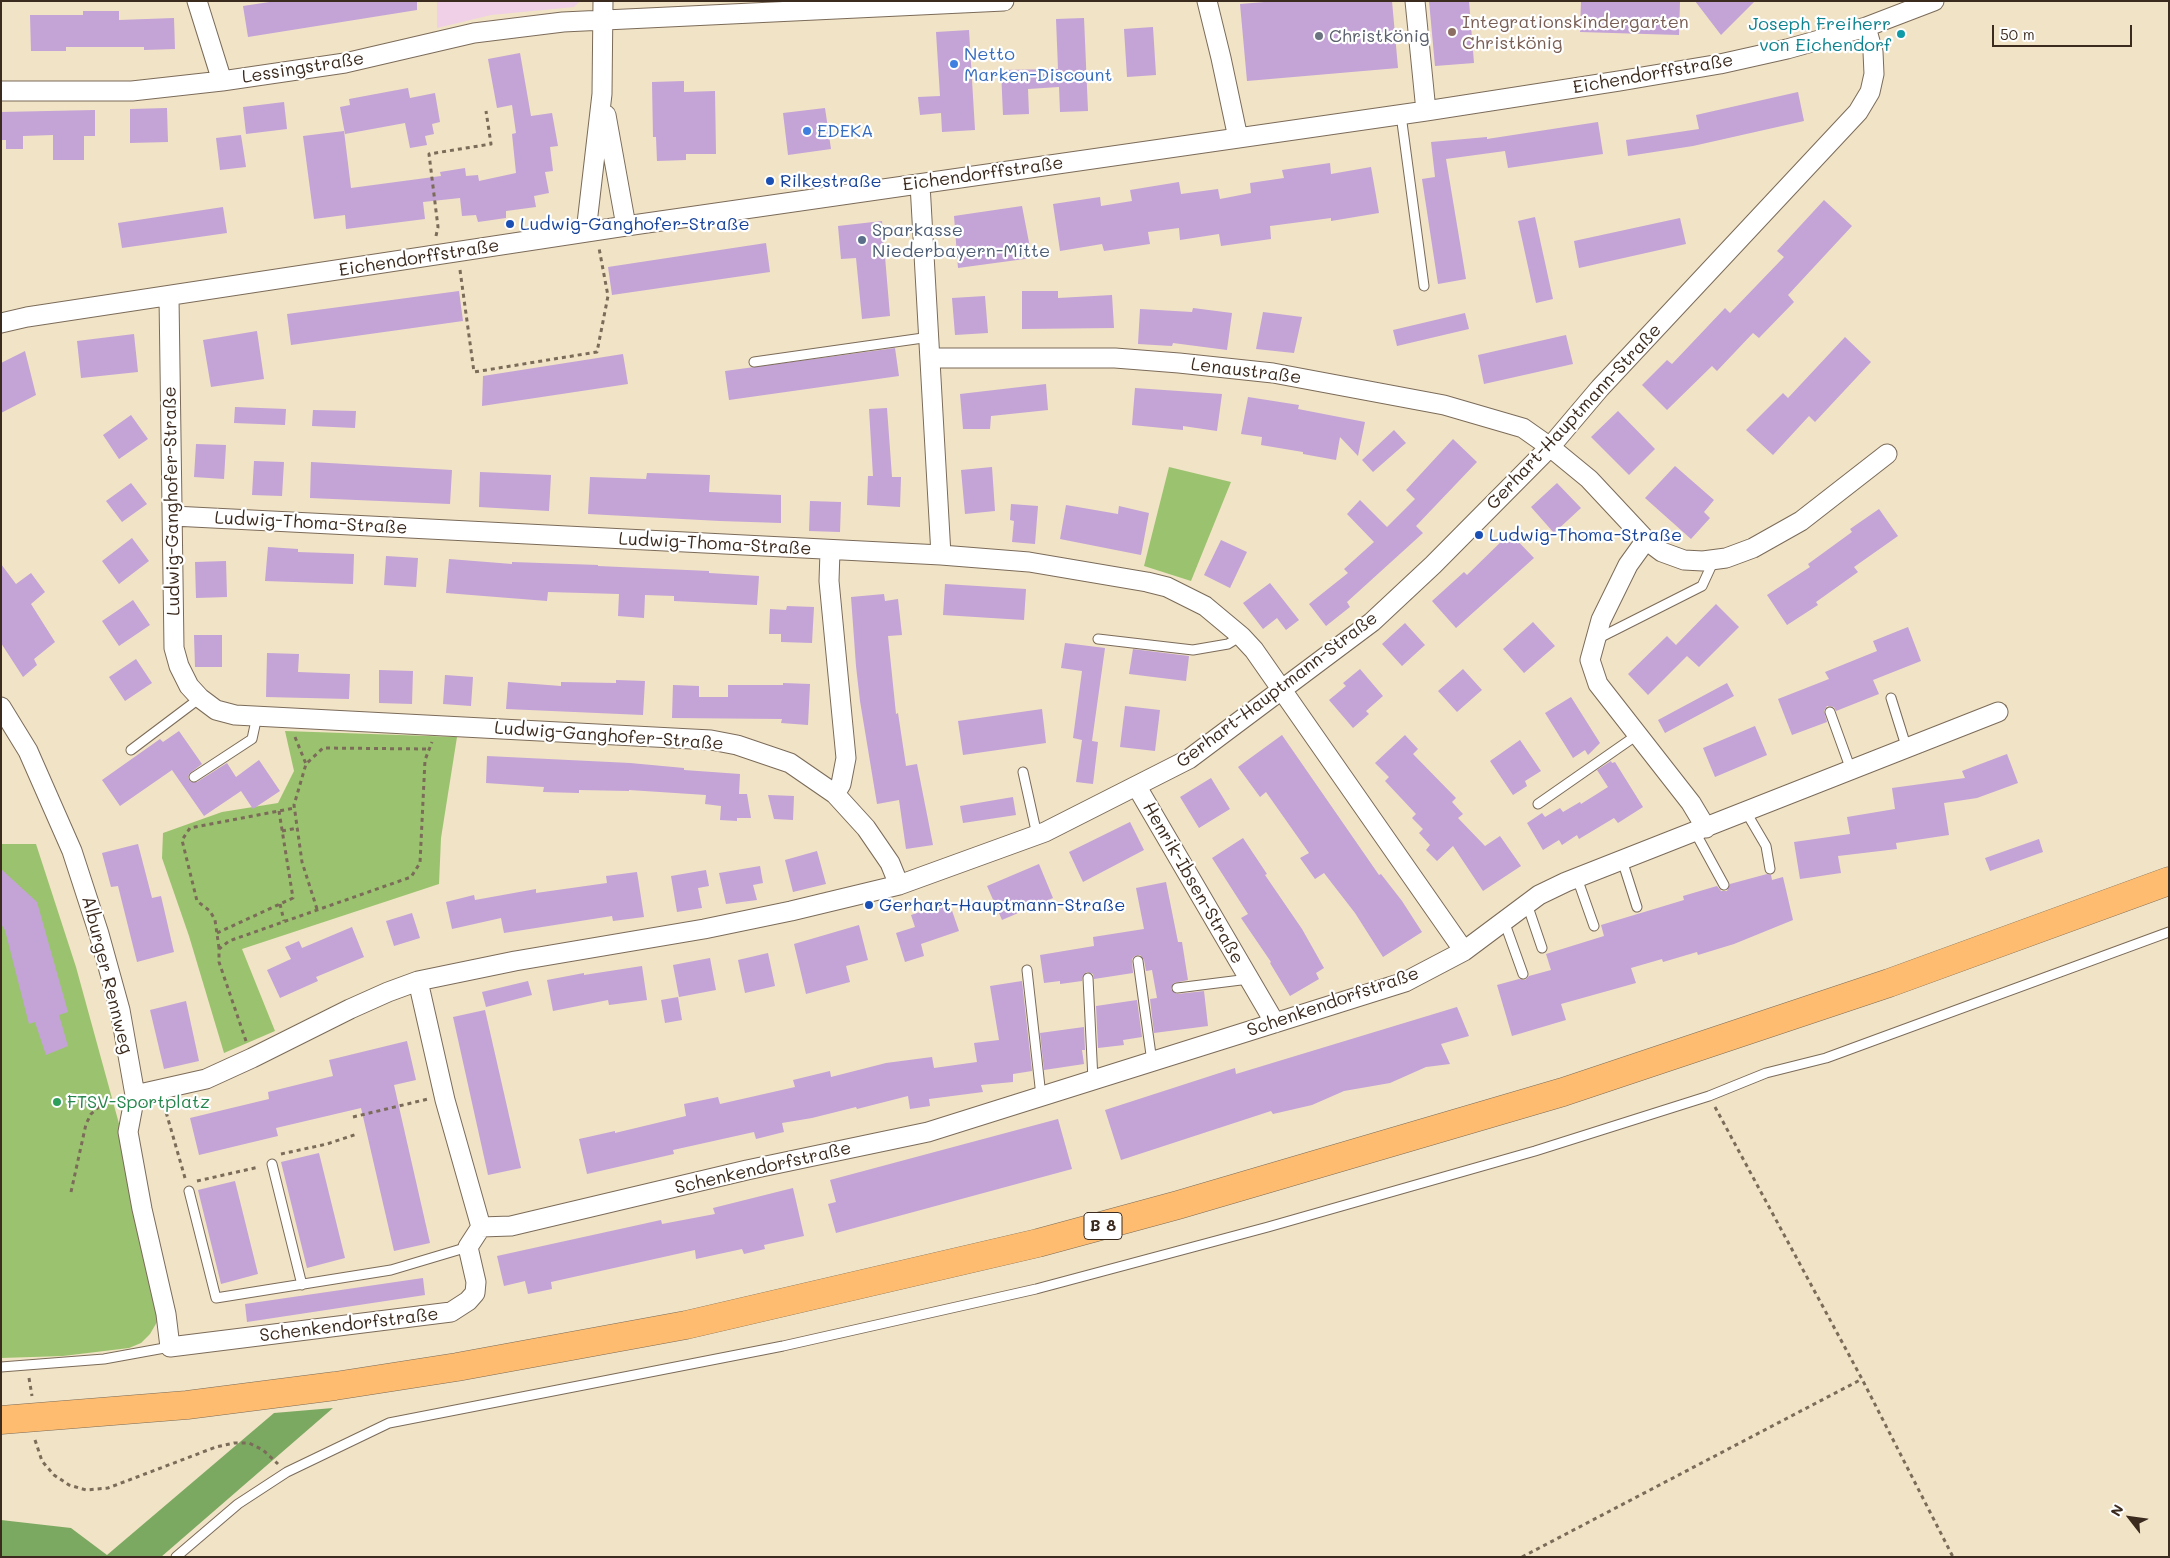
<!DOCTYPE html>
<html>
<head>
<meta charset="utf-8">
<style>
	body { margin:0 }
	#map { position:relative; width:2170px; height:1558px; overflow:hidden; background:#f1e3c6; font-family:Mali,sans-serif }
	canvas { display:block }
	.frame { position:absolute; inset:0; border:2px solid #3b2a1e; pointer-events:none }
	.north { position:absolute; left:2105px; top:1493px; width:50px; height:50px; -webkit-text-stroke:4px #fff; paint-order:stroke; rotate:300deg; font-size:14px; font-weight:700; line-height:20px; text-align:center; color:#3b2a1e }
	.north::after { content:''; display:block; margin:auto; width:18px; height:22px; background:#3b2a1e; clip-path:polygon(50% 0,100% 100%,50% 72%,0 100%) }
	.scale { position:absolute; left:1992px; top:25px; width:140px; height:22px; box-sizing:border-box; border:2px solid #3b2a1e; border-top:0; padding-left:6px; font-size:15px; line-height:18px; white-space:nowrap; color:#3b2a1e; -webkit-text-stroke:4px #fff; paint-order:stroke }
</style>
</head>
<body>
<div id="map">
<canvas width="2170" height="1558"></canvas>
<div class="frame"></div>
<div class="north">N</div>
<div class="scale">50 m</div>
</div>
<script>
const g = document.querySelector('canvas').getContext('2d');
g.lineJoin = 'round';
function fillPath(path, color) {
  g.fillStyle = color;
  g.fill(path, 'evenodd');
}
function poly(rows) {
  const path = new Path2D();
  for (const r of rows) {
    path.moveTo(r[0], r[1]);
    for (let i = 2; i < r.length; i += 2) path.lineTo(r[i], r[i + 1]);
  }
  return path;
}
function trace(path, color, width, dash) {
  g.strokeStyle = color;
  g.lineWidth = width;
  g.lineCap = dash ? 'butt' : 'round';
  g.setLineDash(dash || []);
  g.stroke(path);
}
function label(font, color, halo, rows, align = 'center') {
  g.font = font + ' Mali,sans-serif';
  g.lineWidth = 4.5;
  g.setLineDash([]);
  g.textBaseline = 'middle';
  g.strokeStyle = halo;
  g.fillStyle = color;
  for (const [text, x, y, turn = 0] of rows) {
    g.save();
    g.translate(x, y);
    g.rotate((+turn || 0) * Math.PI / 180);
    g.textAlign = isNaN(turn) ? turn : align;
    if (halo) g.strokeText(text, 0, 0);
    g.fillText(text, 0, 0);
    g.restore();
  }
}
const built = poly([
	[437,1,580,1,574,7,491,15,437,28]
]);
const green = poly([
	[1169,467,1231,482,1191,581,1144,566],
	[285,731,457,737,441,838,439,884,242,949,275,1031,224,1053,189,936,162,858,163,833,222,812,278,803,294,771],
	[1,844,36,844,76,967,121,1131,159,1311,157,1322,150,1334,141,1343,129,1348,63,1356,1,1358]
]);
const forest = poly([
	[333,1408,161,1557,1,1557,1,1520,71,1528,107,1555,274,1413]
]);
const building = poly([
	[276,1,417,1,417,10,248,37,243,6],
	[1277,1,1392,1,1398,68,1247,81,1240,4],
	[1429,1,1469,1,1474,63,1435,66],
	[1581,1,1680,1,1679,35,1580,32],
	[1695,1,1755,1,1721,35],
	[83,11,119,11,119,20,174,18,175,49,144,50,144,47,66,47,66,51,31,51,30,15,83,15],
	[1084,18,1088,111,1060,112,1059,87,1028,89,1029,114,1003,115,1001,70,1058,69,1056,19],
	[1153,27,1156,75,1127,77,1124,29],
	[969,30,975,130,942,132,941,113,920,115,918,97,940,96,936,32],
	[520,53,531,116,552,113,558,146,550,147,553,171,545,172,549,193,534,196,536,207,506,211,506,218,478,222,476,215,462,216,460,198,423,202,425,219,346,229,345,215,314,219,303,136,344,131,351,188,441,176,440,172,465,168,466,176,478,175,479,181,516,173,512,134,516,133,512,105,497,108,488,59],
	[684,81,684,92,715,91,716,154,686,154,686,160,657,161,656,137,653,137,652,82],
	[408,88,410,98,435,93,440,122,432,124,434,134,425,136,427,145,410,148,405,123,345,134,340,107,350,105,349,99],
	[1798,92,1804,121,1693,146,1628,156,1626,140,1699,129,1696,115],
	[284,102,287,129,246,134,243,107],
	[167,108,168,142,130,143,130,109],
	[825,108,831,149,788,155,783,113],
	[95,110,95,136,84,136,84,160,53,160,53,135,23,136,23,149,6,149,6,140,1,140,1,112],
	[1598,122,1603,154,1508,168,1505,151,1446,159,1466,279,1438,284,1422,179,1435,177,1431,142,1487,137,1487,139],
	[241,135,246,167,220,170,216,138],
	[1330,163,1331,174,1371,167,1379,213,1331,221,1331,218,1270,226,1271,239,1221,246,1219,234,1180,240,1179,228,1148,232,1150,244,1104,251,1102,244,1060,251,1053,204,1100,197,1101,206,1132,201,1130,190,1179,182,1181,194,1218,189,1220,199,1251,193,1250,183,1284,178,1282,170],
	[1824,200,1852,226,1788,295,1794,302,1759,338,1753,333,1717,371,1712,366,1667,410,1642,385,1667,360,1672,364,1725,308,1730,313,1784,257,1777,251],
	[1022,206,1032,258,958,268,954,216],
	[223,207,227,233,122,248,118,223],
	[1535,217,1553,299,1536,303,1518,221],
	[1680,218,1686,244,1579,268,1574,241],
	[882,221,890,316,862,319,856,258,841,259,838,226],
	[766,243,770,272,612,295,608,267],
	[459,291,463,321,291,345,287,314],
	[1022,291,1058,291,1058,298,1112,295,1114,328,1022,329],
	[985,296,988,333,955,335,952,298],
	[1193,308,1232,313,1227,350,1173,343,1172,346,1138,344,1140,309,1192,312],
	[1263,312,1302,317,1294,353,1256,349],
	[1465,313,1469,329,1397,346,1393,330],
	[257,331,264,379,211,387,203,340],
	[134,334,138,372,81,378,77,341],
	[1566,335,1573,364,1484,384,1478,355],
	[1845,337,1871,362,1815,422,1809,416,1773,455,1746,430,1783,393,1788,398],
	[895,348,899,376,729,400,725,371],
	[25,351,36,395,1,413,1,363],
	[623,354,628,384,482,406,483,376],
	[1046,384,1048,410,991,416,990,429,963,429,960,394],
	[1135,388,1222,394,1217,431,1183,426,1183,430,1132,425],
	[1248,397,1299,405,1298,409,1365,422,1358,456,1340,437,1336,460,1303,454,1303,452,1261,445,1262,437,1241,434],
	[235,407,286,409,285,425,234,423],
	[887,408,892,477,901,477,900,507,867,505,868,476,873,476,869,409],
	[313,410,356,411,355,428,312,426],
	[1618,411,1655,449,1629,475,1591,437],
	[131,415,148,439,119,459,103,435],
	[1394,430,1406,443,1373,472,1362,460],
	[1453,439,1477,462,1416,526,1423,533,1347,602,1350,607,1326,626,1309,604,1348,573,1344,569,1374,542,1347,514,1360,500,1387,527,1415,499,1406,490],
	[196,444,226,445,224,479,194,477],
	[254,461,284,462,282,496,252,495],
	[311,462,452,470,450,504,310,498],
	[1675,466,1714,500,1704,512,1710,518,1691,539,1645,498],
	[992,467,995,511,965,514,961,470],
	[480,472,551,475,549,511,479,507],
	[647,473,710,475,709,492,781,495,781,523,720,521,588,514,590,477,646,479],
	[131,483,147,504,122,522,106,501],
	[1557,483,1581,508,1554,533,1531,507],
	[810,501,841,502,840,532,809,531],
	[1011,504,1038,506,1035,544,1012,542,1014,521,1010,520],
	[1066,505,1118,514,1119,506,1149,513,1141,555,1060,539],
	[1879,509,1898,536,1854,567,1858,572,1816,602,1818,605,1787,625,1767,595,1810,567,1808,564,1852,532,1850,529],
	[1510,533,1534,558,1456,628,1432,601,1464,572,1467,575],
	[132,538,149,561,119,584,102,561],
	[1221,540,1247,552,1230,588,1204,575],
	[268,547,298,549,298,552,354,554,353,584,265,581],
	[386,556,418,558,416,587,384,585],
	[449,559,512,564,512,562,598,565,598,566,709,571,709,573,759,576,757,605,674,601,674,596,645,595,644,618,618,616,619,594,548,592,547,601,446,593],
	[226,561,227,597,196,598,195,562],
	[1,564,16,584,31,573,45,592,31,604,55,642,34,659,37,665,23,677,1,643],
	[1270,583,1299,620,1286,630,1277,618,1263,629,1243,603],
	[945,584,1026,589,1024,620,943,615],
	[884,594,885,601,898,599,902,635,888,636,896,714,898,713,906,766,917,764,933,845,906,849,899,800,877,804,860,701,856,666,851,597],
	[133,600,150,625,119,646,102,621],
	[1716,604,1739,627,1699,667,1687,656,1648,695,1628,674,1667,636,1676,645],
	[787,606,814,607,812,643,781,642,781,634,769,634,770,609,786,610],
	[1533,622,1555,646,1524,673,1503,649],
	[1405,623,1425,645,1402,666,1382,644],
	[1908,627,1921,661,1873,680,1879,694,1836,711,1834,707,1827,706,1824,711,1827,722,1792,735,1778,699,1829,679,1825,672,1877,651,1873,641],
	[194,635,222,635,222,667,195,667],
	[1065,643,1105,648,1092,741,1098,742,1093,784,1076,782,1082,740,1073,738,1082,671,1061,668],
	[1133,649,1189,656,1186,681,1129,674],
	[267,653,299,654,298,672,350,674,349,699,266,697],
	[136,659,152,683,125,701,109,677],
	[1360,669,1383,696,1366,711,1369,714,1353,728,1329,700,1346,686,1343,683],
	[1463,669,1482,690,1457,712,1438,691],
	[379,670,413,671,412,704,379,703],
	[445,675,473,677,471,706,443,704],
	[616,680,645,681,643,715,506,709,508,682,561,686,561,682,616,683],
	[783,683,810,684,808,725,781,723,782,719,672,718,673,685,699,686,699,697,728,697,728,685,783,685],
	[1727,683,1734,696,1665,733,1658,720],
	[1571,697,1600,743,1588,755,1585,750,1573,758,1545,713],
	[1125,706,1160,710,1155,751,1120,747],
	[1042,709,1046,743,963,755,958,721],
	[1755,726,1767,755,1715,777,1703,748],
	[179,731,202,764,189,774,188,778,191,782,197,782,227,763,236,777,259,760,280,791,253,809,241,791,204,816,172,770,120,806,102,780,160,739,163,742],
	[1282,735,1379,875,1381,874,1402,901,1422,932,1383,957,1355,913,1324,873,1315,879,1300,858,1309,853,1266,792,1260,797,1238,767],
	[1405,735,1418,749,1413,754,1456,798,1452,802,1463,814,1458,818,1485,846,1500,836,1521,866,1483,891,1453,846,1437,861,1426,850,1430,845,1419,833,1423,829,1412,818,1416,814,1385,781,1389,777,1375,763],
	[1520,740,1541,771,1525,781,1527,786,1513,795,1490,761],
	[2007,754,2018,783,1977,798,1944,803,1949,835,1896,843,1897,849,1838,856,1841,873,1800,879,1794,842,1850,834,1847,817,1895,809,1892,788,1965,778,1962,771],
	[487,756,630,763,684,768,684,770,740,774,739,794,747,794,751,818,737,818,737,821,720,820,721,806,705,804,706,795,629,790,629,791,579,790,579,793,543,792,544,787,486,783],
	[1611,761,1612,763,1615,762,1643,807,1618,823,1614,818,1579,839,1577,835,1562,845,1559,840,1543,850,1527,823,1542,813,1545,817,1560,808,1563,812,1580,802,1581,804,1608,787,1597,770],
	[1211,778,1230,809,1199,828,1180,797],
	[768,795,794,796,793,820,774,819],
	[1013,797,1016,815,963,823,960,806],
	[1130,822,1144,850,1083,882,1069,852],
	[1243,838,1267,874,1265,875,1302,929,1324,968,1316,973,1319,979,1290,996,1270,963,1271,962,1241,918,1248,914,1212,858],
	[2039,839,2043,852,1990,871,1985,858],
	[138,844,152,898,161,896,174,952,137,962,118,886,111,887,102,853],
	[817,851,826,884,793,892,785,860],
	[1039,864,1053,898,1002,920,987,886],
	[760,866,763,883,753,885,757,900,726,904,719,873],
	[1,869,37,902,68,1012,59,1015,68,1046,46,1055,35,1022,29,1024,5,930,1,924],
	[706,870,709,886,698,888,702,908,677,912,671,876],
	[637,872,644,917,613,921,612,916,504,933,501,918,452,929,446,902,474,895,475,900,536,889,536,893,607,883,606,876],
	[1767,874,1771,875,1772,880,1783,877,1793,920,1734,944,1698,955,1697,952,1663,962,1662,959,1631,968,1636,983,1561,1004,1566,1020,1512,1036,1497,985,1519,979,1525,980,1529,976,1551,970,1546,954,1604,936,1601,925,1684,900,1683,896,1717,886,1721,891,1727,891,1730,884],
	[1166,882,1178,942,1182,942,1188,980,1174,983,1171,989,1177,994,1204,991,1208,1026,1154,1033,1150,999,1157,998,1152,970,1146,971,1144,960,1140,955,1135,956,1132,959,1133,973,1094,979,1093,974,1087,972,1083,975,1082,981,1060,984,1060,981,1044,983,1040,955,1094,946,1093,937,1144,929,1136,888],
	[949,902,959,931,921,944,924,956,905,962,896,933,915,927,911,915],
	[412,913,420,938,394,946,386,921],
	[859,925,868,960,846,966,850,982,806,994,794,944],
	[352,927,364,957,316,977,318,981,280,998,267,970,291,959,285,947,299,941,302,948],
	[768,953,775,986,745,993,738,960],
	[710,958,716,990,679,997,673,965],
	[642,966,647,1000,609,1005,608,1000,553,1011,547,980,584,973,584,975],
	[528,981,532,995,486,1007,482,992],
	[1022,981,1032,1071,1013,1074,1013,1082,981,1085,983,1092,929,1099,930,1106,910,1109,908,1096,857,1109,856,1107,812,1118,782,1123,784,1132,756,1139,754,1132,673,1150,674,1154,587,1174,579,1139,615,1131,615,1133,686,1116,684,1104,718,1097,720,1104,795,1087,793,1080,830,1071,831,1077,886,1063,932,1057,934,1068,977,1062,974,1043,999,1040,990,986],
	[678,997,682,1020,665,1023,661,1000],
	[1137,1000,1142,1037,1123,1040,1124,1045,1098,1048,1096,1006],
	[186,1001,199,1061,164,1069,150,1010],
	[1457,1007,1469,1036,1441,1044,1450,1064,1426,1067,1390,1083,1344,1091,1312,1105,1273,1114,1271,1111,1121,1160,1105,1110,1235,1068,1236,1074],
	[485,1010,521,1168,488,1175,453,1017],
	[1084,1027,1085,1050,1082,1050,1084,1064,1044,1070,1040,1033],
	[407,1041,416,1080,394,1085,430,1243,394,1251,361,1108,276,1128,278,1136,199,1155,190,1118,269,1099,268,1092,333,1076,329,1060],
	[1058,1119,1072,1169,836,1233,828,1204,836,1202,830,1180],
	[319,1153,345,1258,307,1268,281,1162],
	[235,1181,258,1274,221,1284,198,1190],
	[793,1188,804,1236,764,1245,765,1249,744,1254,742,1249,696,1259,695,1250,551,1282,552,1289,528,1294,525,1281,504,1286,497,1256,661,1220,662,1224,715,1214,713,1208],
	[423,1278,425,1295,247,1322,245,1304]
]);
const path = poly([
	[436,236,438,227,429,154,491,144,486,111],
	[460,270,474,372,597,352,608,296,599,248],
	[295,737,306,764],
	[282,831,298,828],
	[280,904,284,921],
	[317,909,302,862,294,805,306,764,323,748,430,749],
	[217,933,293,898,279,811],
	[219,948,215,920,210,911,197,901,182,840,190,828,295,808],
	[246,1041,219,962,219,949,229,941,411,877,420,863,425,760,432,742],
	[164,1105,185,1178],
	[1715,1107,1862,1379,1953,1557],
	[353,1117,428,1099],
	[281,1154,327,1144,357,1134],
	[197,1181,259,1167],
	[71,1192,86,1124,91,1114,102,1104,117,1099],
	[29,1378,32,1396],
	[35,1440,42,1461,54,1475,69,1485,86,1490,108,1488,216,1447,234,1443,249,1443,263,1450,278,1464],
	[1522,1557,1862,1379]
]);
const lane = poly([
	[1401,115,1424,286],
	[754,362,930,337],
	[1098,639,1193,650,1228,644,1241,636],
	[1597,639,1702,586,1714,560],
	[1891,698,1907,749],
	[1830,712,1851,770],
	[131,750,200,698],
	[1023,772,1037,835],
	[194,777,252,739,257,716],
	[1538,804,1637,735],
	[1746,812,1766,846,1770,869],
	[1695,832,1724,885],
	[1622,860,1637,907],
	[1577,878,1594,926],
	[1527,904,1542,948],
	[1504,921,1523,974],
	[1138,961,1152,1062],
	[1027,970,1041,1096],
	[1088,978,1093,1080],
	[1177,988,1249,979],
	[272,1164,302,1285],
	[189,1191,216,1298,391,1270,468,1247],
	[1,1367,104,1359,170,1347],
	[176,1557,238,1504,287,1472,389,1423,783,1346,1036,1289,1268,1227,1535,1151,1709,1096,1766,1073,1826,1058,2169,932]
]);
const street = poly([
	[197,1,222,81],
	[1207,1,1221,58,1238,138],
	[1415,1,1426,111],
	[1,91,132,91,222,81,345,63,474,33,563,22,1004,1],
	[606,115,626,226],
	[920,184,941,555],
	[586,232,602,94,603,1],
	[169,297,174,648,179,666,189,686,200,698,216,710,235,715,711,740,737,745,790,763,835,794,866,828,890,863,899,885],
	[1,323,27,317,626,226,1426,111,1619,81,1720,64,1787,49,1866,27,1934,1],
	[931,358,1115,358,1179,363,1273,373,1444,405,1523,428,1550,447,1589,479,1646,540,1662,552,1684,560,1703,561,1726,558,1753,548,1801,521,1887,454],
	[173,516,941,555,1029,562,1147,582,1167,587,1205,606,1241,636,1254,650,1464,951],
	[1646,540,1628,565,1601,620,1590,660,1598,684,1691,803,1706,828],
	[830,551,829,581,846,758,841,784,835,794],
	[1,707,28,751,72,851,99,934,120,1010,135,1095,128,1132,142,1209,166,1314,170,1347,451,1312,468,1301,475,1293,476,1282,468,1247,481,1227],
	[1137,787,1275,1023],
	[418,981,445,1100,481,1227,511,1226,747,1170,928,1132,1405,982,1464,951,1539,895,1566,882,1998,712],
	[135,1095,206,1079,252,1058,350,1009,388,992,418,981,515,961,704,929,791,911,899,885,1045,832,1189,759,1372,622,1433,565,1550,447,1600,388,1858,112,1870,92,1874,74,1873,52,1866,27]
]);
const primary = poly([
	[1,1420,187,1405,335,1386,457,1367,686,1325,1038,1243,1178,1205,1563,1092,1889,983,2169,881]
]);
const markers = [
	[1452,32,5,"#8d6e63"],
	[1901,34,5,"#0f9aa8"],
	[1319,36,5,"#6b7280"],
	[954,64,5,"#3f7fe0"],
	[807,131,5,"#3f7fe0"],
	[770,181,5,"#1a4fb4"],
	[510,224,5,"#1a4fb4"],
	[862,240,5,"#5c6f8a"],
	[1479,535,5,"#1a4fb4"],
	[869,905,5,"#1a4fb4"],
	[57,1102,5,"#2e9e5b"]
];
const shields = [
	[1103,1226,38]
];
const shieldNames = [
	["B 8",1103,1226]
];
const educationNames = [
	["Integrationskindergarten",1462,22],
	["Christkönig",1462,43]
];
const cultureNames = [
	["Joseph Freiherr",1891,24],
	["von Eichendorf",1891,45]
];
const worshipNames = [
	["Christkönig",1329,36]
];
const shopNames = [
	["Netto",964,54],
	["Marken-Discount",964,75],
	["EDEKA",817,131]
];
const streetNames = [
	["Lessingstraße",303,68,-9],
	["Eichendorffstraße",1653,74,-10],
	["Eichendorffstraße",983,174,-8],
	["Eichendorffstraße",419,258,-9],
	["Lenaustraße",1246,371,7],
	["Gerhart-Hauptmann-Straße",1574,417,-47],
	["Ludwig-Ganghofer-Straße",172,501,-91],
	["Ludwig-Thoma-Straße",311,523,3],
	["Ludwig-Thoma-Straße",715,544,3],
	["Gerhart-Hauptmann-Straße",1277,690,-37],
	["Ludwig-Ganghofer-Straße",609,736,4],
	["Henrik-Ibsen-Straße",1193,883,60],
	["Alburger Rennweg",107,975,76],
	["Schenkendorfstraße",1333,1002,-19],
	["Schenkendorfstraße",763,1168,-13],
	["Schenkendorfstraße",349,1325,-7]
];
const transitNames = [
	["Rilkestraße",780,181],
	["Ludwig-Ganghofer-Straße",520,224],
	["Ludwig-Thoma-Straße",1489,535],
	["Gerhart-Hauptmann-Straße",879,905]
];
const serviceNames = [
	["Sparkasse",872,230],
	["Niederbayern-Mitte",872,251]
];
const leisureNames = [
	["FTSV-Sportplatz",67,1102]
];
fillPath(built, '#efd0e6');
fillPath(green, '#9bc36f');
fillPath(forest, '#7ca962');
fillPath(building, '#c4a3d7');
trace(lane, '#7b6b59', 11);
trace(street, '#7b6b59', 21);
trace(primary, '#7b6b59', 29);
trace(path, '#7b6b59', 3, [4, 4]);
trace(lane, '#fff', 9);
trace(street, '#fff', 19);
trace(primary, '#fdbc6f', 28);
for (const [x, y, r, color] of markers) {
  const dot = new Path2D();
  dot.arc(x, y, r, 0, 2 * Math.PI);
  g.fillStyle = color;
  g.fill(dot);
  trace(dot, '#fff', 2);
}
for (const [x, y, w] of shields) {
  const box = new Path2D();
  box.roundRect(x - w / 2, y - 13.5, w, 27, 4);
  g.fillStyle = '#fff';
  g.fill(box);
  trace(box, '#3b2a1e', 1);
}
label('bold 16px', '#3b2a1e', null, shieldNames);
label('18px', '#785e54', '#fff', educationNames, 'left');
label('18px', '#0d838f', '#fff', cultureNames, 'right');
label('18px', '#5b616d', '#fff', worshipNames, 'left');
label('18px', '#366cbe', '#fff', shopNames, 'left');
label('18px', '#3b2a1e', '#fff', streetNames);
label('18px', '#164399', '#fff', transitNames, 'left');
label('18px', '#4e5e75', '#fff', serviceNames, 'left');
label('18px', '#27864d', '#fff', leisureNames, 'left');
</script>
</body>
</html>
